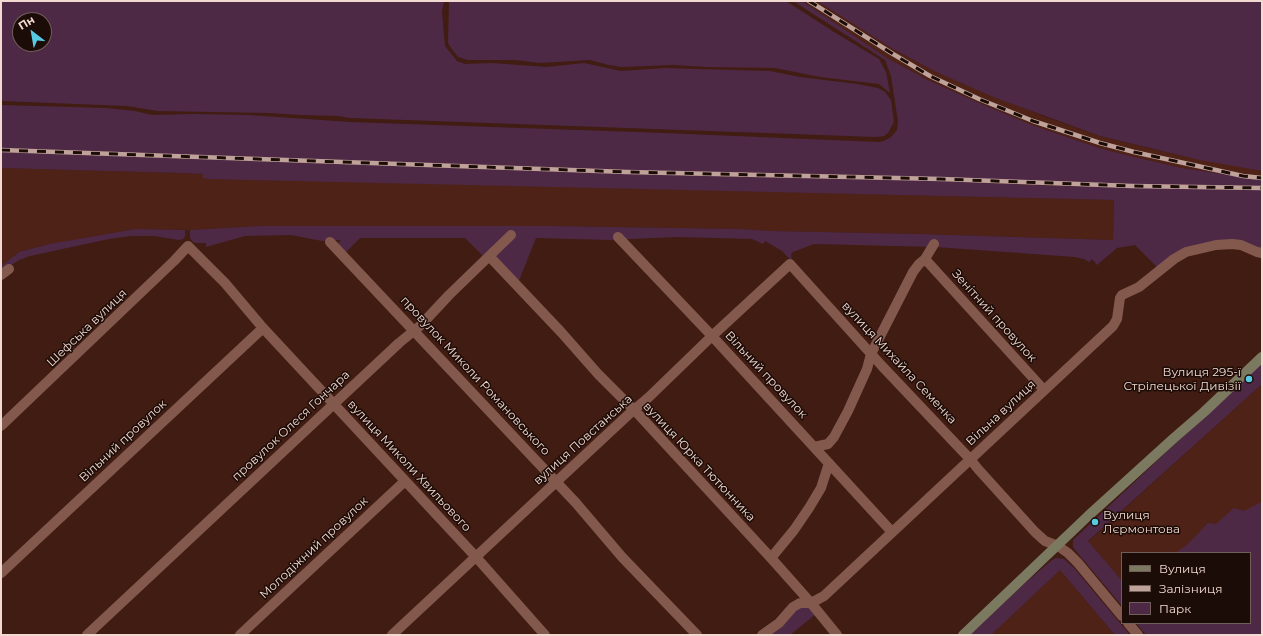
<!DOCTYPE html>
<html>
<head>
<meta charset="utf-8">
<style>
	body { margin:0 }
	#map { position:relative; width:1263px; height:636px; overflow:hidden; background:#401c12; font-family:Montserrat,sans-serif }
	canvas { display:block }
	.frame { position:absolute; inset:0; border:2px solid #f2d9d2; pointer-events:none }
	.legend { position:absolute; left:1121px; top:552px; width:130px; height:72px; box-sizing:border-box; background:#1c0c07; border:1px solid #725e58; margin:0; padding:5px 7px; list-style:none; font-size:12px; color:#f2d9d2 }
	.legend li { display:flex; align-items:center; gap:8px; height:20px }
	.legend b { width:20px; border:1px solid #725e58 }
	.north { position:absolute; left:12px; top:12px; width:40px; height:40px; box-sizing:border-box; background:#1c0c07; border:1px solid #725e58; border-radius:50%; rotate:329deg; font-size:11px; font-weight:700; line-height:16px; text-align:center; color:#f2d9d2 }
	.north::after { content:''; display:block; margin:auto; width:14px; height:18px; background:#58c9e3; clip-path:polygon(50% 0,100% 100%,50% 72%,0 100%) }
</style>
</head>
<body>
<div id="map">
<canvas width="1263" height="636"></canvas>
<div class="frame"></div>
<ul class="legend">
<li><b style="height:5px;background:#7b7a60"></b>Вулиця</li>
<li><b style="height:5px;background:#bfa39b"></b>Залізниця</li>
<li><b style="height:11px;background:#4e2945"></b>Парк</li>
</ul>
<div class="north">Пн</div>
</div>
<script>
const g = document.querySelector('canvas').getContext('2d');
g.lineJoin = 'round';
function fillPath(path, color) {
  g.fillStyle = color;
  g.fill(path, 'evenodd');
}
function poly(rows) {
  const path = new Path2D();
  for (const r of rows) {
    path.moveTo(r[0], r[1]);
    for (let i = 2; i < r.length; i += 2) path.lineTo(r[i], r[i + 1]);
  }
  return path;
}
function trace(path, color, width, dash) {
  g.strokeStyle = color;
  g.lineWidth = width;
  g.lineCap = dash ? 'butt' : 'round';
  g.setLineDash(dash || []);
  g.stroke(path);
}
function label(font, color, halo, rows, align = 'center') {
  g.font = font + ' Montserrat,sans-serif';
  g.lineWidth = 3;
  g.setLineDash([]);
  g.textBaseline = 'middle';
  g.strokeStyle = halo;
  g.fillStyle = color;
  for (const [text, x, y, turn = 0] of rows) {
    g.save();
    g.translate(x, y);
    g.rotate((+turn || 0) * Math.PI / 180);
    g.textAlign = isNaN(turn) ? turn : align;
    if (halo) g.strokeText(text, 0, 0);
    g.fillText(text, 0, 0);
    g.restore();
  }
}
const built = poly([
	[802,1,817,1,893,49,936,72,1048,118,1100,136,1156,150,1262,171,1262,180,1182,168,1130,156,1099,148,1032,125,977,102,928,80,887,58],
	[1,148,627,170,864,175,1132,184,1262,186,1262,190,1059,186,940,181,627,174,261,162,1,152],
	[1,168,179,173,329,181,1114,200,1113,240,920,234,771,231,741,229,550,226,259,226,190,230,136,229,40,246,19,252,1,266],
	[1262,384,1262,635,1250,623,1250,553,1122,553,1122,581,1088,542],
	[1060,570,1115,635,991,635]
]);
const green = poly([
	[1,1,444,1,442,12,445,46,457,61,465,64,491,63,547,67,584,63,621,71,664,68,770,71,800,77,857,84,878,88,885,92,891,100,894,122,888,133,884,136,876,137,350,118,338,116,301,115,269,113,158,111,127,106,1,101],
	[20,20,44,20,44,44,20,44],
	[449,1,786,1,834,32,879,59,886,72,890,93,879,84,820,77,775,68,707,67,673,65,622,67,609,65,590,60,540,63,515,60,468,60,458,57,451,48,448,43],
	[793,1,802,1,887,58,928,80,977,102,1032,125,1099,148,1130,156,1182,168,1262,180,1262,186,1132,184,864,175,627,170,1,148,1,105,106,108,135,111,152,115,193,114,249,115,350,122,664,133,879,142,884,141,891,137,897,130,898,122,891,76,885,60],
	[817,1,1262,1,1262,171,1200,160,1100,136,996,98,936,72,893,49],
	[1,152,627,174,940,181,1059,186,1262,190,1262,251,1216,243,1158,268,1135,245,1117,248,1097,265,1092,259,1089,262,1084,259,1075,257,936,247,814,244,793,252,791,254,792,261,782,251,765,241,763,244,752,239,677,237,610,240,536,238,518,283,485,258,465,238,360,238,344,254,337,244,341,240,322,241,291,235,245,236,206,247,206,243,197,243,193,242,190,238,190,230,259,226,550,226,741,229,771,231,920,234,1113,240,1114,200,209,179,203,178,203,174,179,173,1,168],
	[136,229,185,230,185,236,183,239,179,240,154,236,131,236,109,239,30,256,19,260,1,272,1,266,19,252,49,244],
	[1262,362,1262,384,1088,541,1122,581,1122,606,1076,551,1073,547,1073,540],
	[1261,502,1262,502,1262,635,1146,635,1136,623,1250,623,1250,553,1175,553,1187,545,1208,523,1216,524,1234,508,1244,511],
	[1056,558,1064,559,1074,568,1130,635,1115,635,1060,570,991,635,970,635,1025,583,1052,560],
	[801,606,808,607,816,614,790,635,766,635]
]);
const street = poly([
	[618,237,712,336,892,532],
	[330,242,576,503,622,557,697,635],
	[490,257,561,332,598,374,640,416,771,558,811,603,837,635],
	[925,259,1044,390],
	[1,275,9,269],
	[1,426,174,261,188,246,225,283,263,328,476,557,545,635],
	[814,447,828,444,834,437,848,411,867,369,871,354,913,272,919,264,925,259,934,244],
	[771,558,794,530,809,508,821,488,829,463],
	[1,573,263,328],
	[1128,623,1138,635],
	[87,635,399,343,421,325,449,295,511,235],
	[240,635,405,481],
	[392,635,628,415,649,397,712,336,790,264,882,366,970,459,978,469,1035,532,1045,541,1058,546,1068,553,1078,563,1122,616],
	[762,635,779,623,793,607,800,603,811,603,824,596,1113,326,1117,319,1120,298,1122,295,1139,287,1174,259,1186,252,1216,245,1232,244,1241,245,1257,252,1262,253]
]);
const secondary = poly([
	[963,635,1088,516,1174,438,1204,412,1262,357]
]);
const rail = poly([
	[809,1,893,54,930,76,979,99,1033,121,1100,143,1134,152,1243,176,1262,178],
	[1,150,627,172,941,179,1132,186,1262,188]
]);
const markers = [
	[1249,379,4,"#58c9e3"],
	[1095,522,4,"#58c9e3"]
];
const streetNames = [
	["Зенітний провулок",994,316,48],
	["Шефська вулиця",87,328,-44],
	["вулиця Михайла Семенка",899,363,47],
	["Вільний провулок",766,375,47],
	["провулок Миколи Романовського",475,376,47],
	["Вільна вулиця",1001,413,-43],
	["провулок Олеся Гончара",291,426,-43],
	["вулиця Повстанська",583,440,-42],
	["Вільний провулок",123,441,-43],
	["вулиця Юрка Тютюнника",699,462,47],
	["вулиця Миколи Хвильового",409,466,47],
	["Молодіжний провулок",314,548,-43]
];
const poiNames = [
	["Вулиця 295-ї",1241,372],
	["Стрілецької Дивізії",1241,386],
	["Вулиця",1103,515,"left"],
	["Лєрмонтова",1103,529,"left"]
];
fillPath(built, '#4e2216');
fillPath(green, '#4e2945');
trace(street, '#84594d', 10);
trace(secondary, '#7b7a60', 10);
trace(rail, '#bfa39b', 4.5);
trace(rail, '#1c0c07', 3, [9]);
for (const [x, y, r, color] of markers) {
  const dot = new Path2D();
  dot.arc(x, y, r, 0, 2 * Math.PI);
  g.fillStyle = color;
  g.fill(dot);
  trace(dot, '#1c0c07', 1.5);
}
label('12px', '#f2d9d2', '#1c0c07', streetNames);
label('12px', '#f2d9d2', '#1c0c07', poiNames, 'right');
</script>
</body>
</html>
